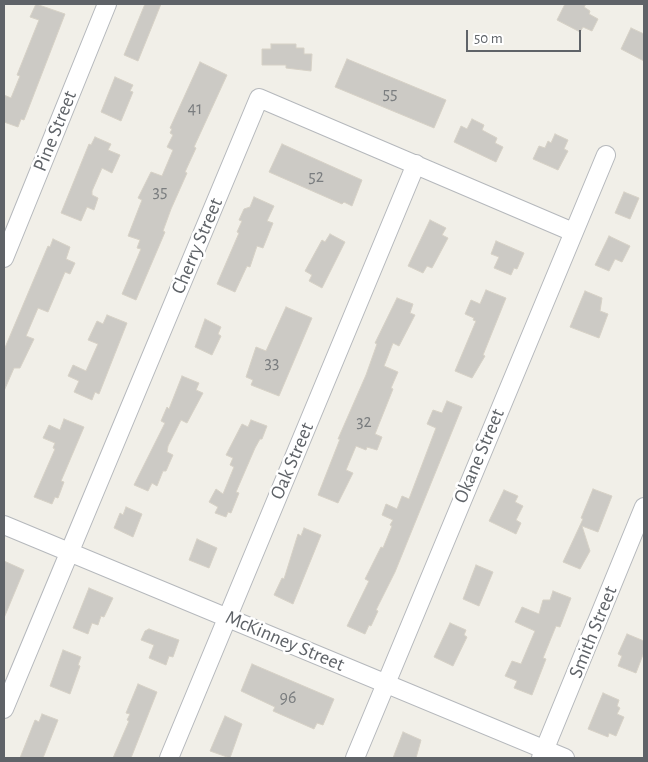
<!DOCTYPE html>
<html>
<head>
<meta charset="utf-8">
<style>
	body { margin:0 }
	#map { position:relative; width:648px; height:762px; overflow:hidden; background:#f1efe8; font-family:"Alegreya Sans",sans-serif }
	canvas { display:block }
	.frame { position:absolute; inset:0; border:5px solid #5f6368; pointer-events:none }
	.scale { position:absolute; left:466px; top:30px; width:115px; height:22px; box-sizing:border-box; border:2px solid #5f6368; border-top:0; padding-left:6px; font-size:15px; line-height:18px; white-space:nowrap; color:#5f6368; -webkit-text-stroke:4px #fff; paint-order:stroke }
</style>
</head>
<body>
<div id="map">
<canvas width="648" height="762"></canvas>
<div class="frame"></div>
<div class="scale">50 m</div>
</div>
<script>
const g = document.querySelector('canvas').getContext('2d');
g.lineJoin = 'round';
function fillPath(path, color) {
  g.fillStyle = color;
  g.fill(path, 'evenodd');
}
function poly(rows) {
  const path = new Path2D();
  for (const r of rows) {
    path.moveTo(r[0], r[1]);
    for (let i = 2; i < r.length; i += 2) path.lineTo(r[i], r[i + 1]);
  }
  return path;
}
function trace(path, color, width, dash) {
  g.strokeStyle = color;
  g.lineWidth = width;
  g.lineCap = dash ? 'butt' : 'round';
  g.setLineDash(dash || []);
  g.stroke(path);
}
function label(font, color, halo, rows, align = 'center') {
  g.font = font + ' "Alegreya Sans",sans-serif';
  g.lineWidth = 5;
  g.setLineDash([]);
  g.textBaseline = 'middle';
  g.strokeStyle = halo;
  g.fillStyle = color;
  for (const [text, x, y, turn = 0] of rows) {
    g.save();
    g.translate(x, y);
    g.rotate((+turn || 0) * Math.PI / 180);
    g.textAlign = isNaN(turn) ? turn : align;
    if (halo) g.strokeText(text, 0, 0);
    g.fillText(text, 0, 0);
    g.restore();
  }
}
const building = poly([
	[36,4,65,14,24,120,21,119,18,127,4,122,4,95,11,98,20,76,17,75,39,20,30,17,36,4],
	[145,4,161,4,138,61,124,55,145,4],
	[565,4,586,4,584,7,590,11,589,14,598,19,592,31,583,27,580,32,557,20,565,4],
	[631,28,644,34,644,61,621,49,631,28],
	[271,44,296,44,296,48,304,48,304,54,312,54,311,71,286,68,286,65,262,65,262,49,271,49,271,44],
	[347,59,446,100,434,128,335,87,347,59],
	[200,62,227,75,194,147,196,148,185,172,187,173,171,209,163,231,165,232,136,300,122,294,141,249,137,248,140,240,128,236,142,200,138,198,151,172,162,176,173,150,167,147,173,135,170,133,172,129,170,128,200,62],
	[115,77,133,85,130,91,133,92,121,121,101,112,115,77],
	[472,119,484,125,482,130,497,138,495,143,503,147,496,162,454,142,461,126,467,129,472,119],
	[555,134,568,140,564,149,568,151,558,170,533,159,539,146,545,148,548,141,551,143,555,134],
	[95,137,111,144,108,150,120,155,112,173,102,168,92,191,92,195,98,198,94,210,87,207,81,221,61,213,89,144,91,145,95,137],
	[282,144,362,180,352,206,344,202,342,204,269,172,282,144],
	[624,192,639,198,630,219,615,213,624,192],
	[254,197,274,206,267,221,273,223,263,248,257,246,250,267,247,266,235,292,217,284,239,233,237,232,242,221,239,220,244,209,250,207,254,197],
	[430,220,446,228,442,235,448,238,432,268,427,266,423,273,408,266,430,220],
	[330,234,345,242,322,288,309,281,312,275,305,271,322,240,325,242,330,234],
	[609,236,630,246,622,262,615,259,609,271,595,265,609,236],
	[53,239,70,247,66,259,75,263,70,274,65,272,48,312,38,308,26,336,34,339,20,368,14,368,4,391,4,350,48,246,50,247,53,239],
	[496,241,524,253,517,269,514,268,511,275,494,268,499,257,491,254,496,241],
	[486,290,506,298,483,355,485,356,472,378,455,371,476,321,473,320,474,318,465,314,471,300,480,304,486,290],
	[585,291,602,298,600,311,608,314,599,338,570,327,585,291],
	[397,298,413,304,410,313,415,315,399,346,393,343,384,366,398,372,391,388,393,389,375,434,382,437,377,450,367,447,366,450,356,446,346,470,353,473,338,503,318,495,340,439,338,439,366,375,377,344,375,343,397,298],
	[286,307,312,318,279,396,251,385,253,380,246,377,256,347,266,351,286,307],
	[107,315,127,323,99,394,95,392,92,400,74,392,79,381,68,376,73,365,86,371,98,344,88,340,97,321,103,324,107,315],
	[205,319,221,327,218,334,221,336,212,355,195,347,205,319],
	[182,376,199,383,196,390,203,393,187,423,181,420,168,446,167,452,173,455,166,471,163,471,157,486,152,483,148,491,134,485,165,423,161,421,167,407,169,409,182,376],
	[447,401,462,407,395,572,376,610,378,611,371,626,369,625,365,634,347,626,369,581,365,579,381,547,383,548,392,526,390,525,393,520,382,515,386,504,397,509,402,496,409,499,436,428,427,424,433,410,442,413,447,401],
	[64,419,84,427,61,481,64,482,58,498,55,497,52,504,34,497,55,449,53,448,55,443,43,438,49,425,60,430,64,419],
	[251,420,267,426,262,439,260,439,255,448,236,492,239,493,231,513,228,512,226,517,215,513,218,507,209,502,216,489,223,494,234,467,230,465,233,458,226,455,242,424,248,427,251,420],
	[593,489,612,496,598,532,582,526,590,551,580,569,563,562,583,519,581,518,593,489],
	[504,490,518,496,515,502,523,506,516,520,521,523,516,534,489,521,504,490],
	[126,507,142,514,133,537,114,528,120,513,123,515,126,507],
	[304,528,321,535,293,604,274,595,282,578,284,579,298,534,301,536,304,528],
	[197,539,217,548,209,568,189,560,197,539],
	[4,561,24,570,4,618,4,561],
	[476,565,493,572,479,606,463,599,476,565],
	[89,588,113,598,104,617,101,616,98,625,92,623,88,634,73,628,89,588],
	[553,591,571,598,560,627,556,626,543,658,546,659,532,695,514,688,517,681,505,676,512,661,521,664,535,631,515,622,522,607,539,614,543,600,550,600,553,591],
	[450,623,466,630,464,635,467,637,453,666,434,657,450,623],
	[149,629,179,640,173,657,169,656,166,665,149,658,154,645,141,640,145,631,149,629],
	[627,634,644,641,644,652,636,673,618,666,622,656,618,654,627,634],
	[63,650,81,657,78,665,80,666,70,694,50,686,63,650],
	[252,664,334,699,323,725,317,723,314,729,273,711,275,707,241,691,252,664],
	[138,684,157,692,131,758,113,758,129,721,127,720,130,714,126,713,138,684],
	[603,693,619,700,617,706,620,708,617,714,624,717,616,736,609,733,608,737,588,729,603,693],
	[42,714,58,720,43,758,20,758,35,720,39,722,42,714],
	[225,716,242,724,230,758,210,751,225,716],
	[403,732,421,740,416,758,393,758,403,732]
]);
const minor = poly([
	[4,258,107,4],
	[4,525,565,758],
	[4,709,259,98,573,232],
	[169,758,416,164],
	[355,758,606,155],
	[541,758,644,507]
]);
const numberNames = [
	["55",390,94],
	["41",195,109],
	["52",316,177],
	["35",160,192],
	["33",272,363],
	["32",364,422],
	["96",288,698]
];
const streetNames = [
	["Pine Street",55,131,-68],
	["Cherry Street",197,246,-67],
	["Okane Street",479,456,-67],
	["Oak Street",292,461,-67],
	["Smith Street",593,632,-68],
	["McKinney Street",285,641,23]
];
fillPath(building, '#cccac5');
trace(building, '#d6d1c6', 1);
trace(minor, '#b5b8bc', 20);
trace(minor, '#fff', 18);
label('18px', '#7a7d7f', null, numberNames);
label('20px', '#5f6368', '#fff', streetNames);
</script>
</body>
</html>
